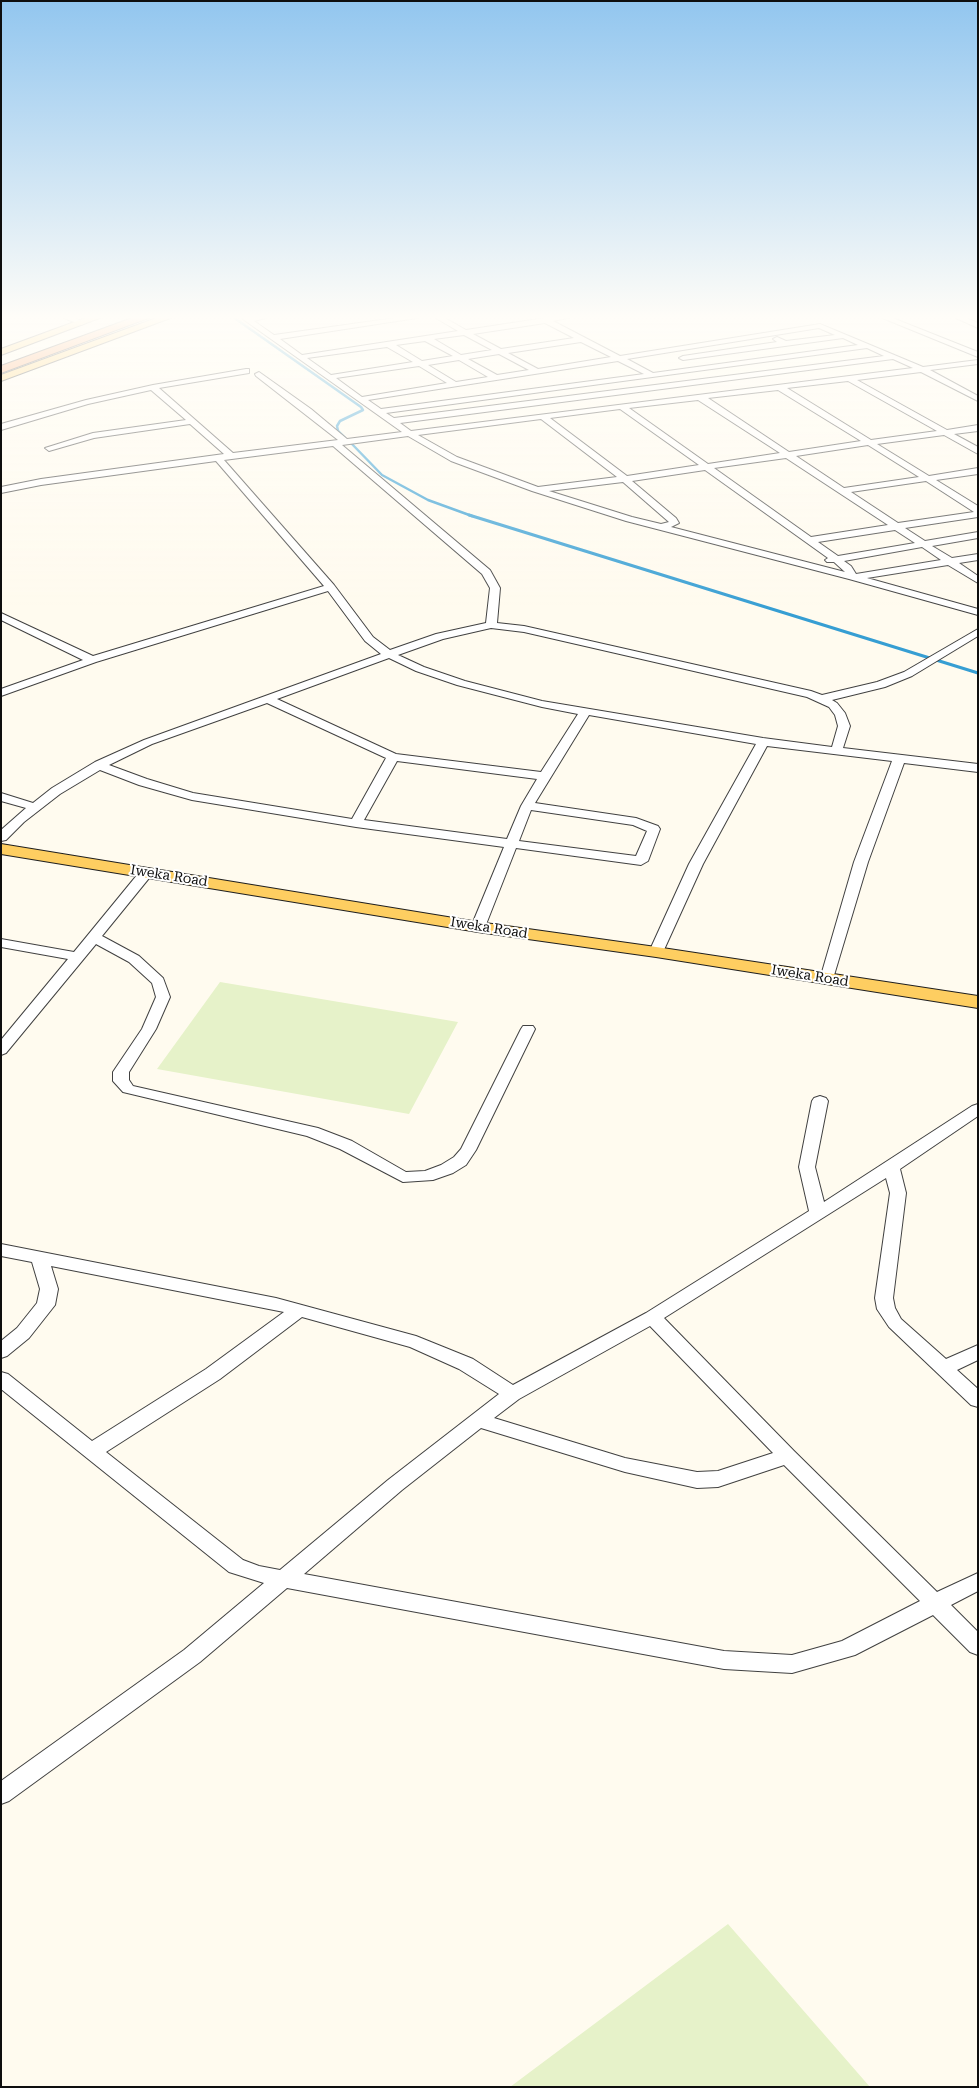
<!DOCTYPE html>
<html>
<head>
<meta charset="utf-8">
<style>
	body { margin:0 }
	#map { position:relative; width:979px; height:2088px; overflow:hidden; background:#fffbef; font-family:"Roboto Serif",serif }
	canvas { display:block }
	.frame { position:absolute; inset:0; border:2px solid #0e0e0e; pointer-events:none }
</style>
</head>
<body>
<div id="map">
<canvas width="979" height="2088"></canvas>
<div class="frame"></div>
</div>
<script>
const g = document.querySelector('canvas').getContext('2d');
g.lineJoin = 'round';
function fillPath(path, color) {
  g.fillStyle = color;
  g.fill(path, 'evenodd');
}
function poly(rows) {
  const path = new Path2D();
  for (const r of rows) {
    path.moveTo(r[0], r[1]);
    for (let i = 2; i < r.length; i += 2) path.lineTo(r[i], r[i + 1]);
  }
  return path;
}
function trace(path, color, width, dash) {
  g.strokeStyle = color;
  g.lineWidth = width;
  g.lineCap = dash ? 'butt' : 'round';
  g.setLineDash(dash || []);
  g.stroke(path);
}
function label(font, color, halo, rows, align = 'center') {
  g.font = font + ' "Roboto Serif",serif';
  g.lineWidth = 4;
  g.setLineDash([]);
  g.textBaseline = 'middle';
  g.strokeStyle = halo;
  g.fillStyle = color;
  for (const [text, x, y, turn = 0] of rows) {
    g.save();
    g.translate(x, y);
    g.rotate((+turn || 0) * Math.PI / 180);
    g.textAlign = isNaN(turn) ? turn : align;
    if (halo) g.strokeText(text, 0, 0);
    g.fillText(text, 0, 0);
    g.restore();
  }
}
const pitch = poly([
	[220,982,458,1022,409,1114,157,1069],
	[728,1924,870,2087,510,2087]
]);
const streamFar1 = poly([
	[233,317,361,407,363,410,340,421,337,426,338,431,345,438],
	[351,443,382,475,428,500,472,516]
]);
const stream = poly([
	[469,515,978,673]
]);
const minor = poly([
	[62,317,73,317,85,323,81,325,62,317],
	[240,317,269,317,254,321,274,335,402,317,423,317,280,339,302,355,458,331,434,317,443,317,466,330,545,318,572,317,553,321,620,356,820,324,923,367,978,360,978,364,930,370,978,396,978,401,921,372,857,380,947,430,978,425,978,431,954,434,978,447,978,454,944,435,877,444,929,476,978,468,978,474,936,480,978,506,978,517,905,528,925,541,978,532,978,538,932,546,952,558,978,554,978,560,959,563,978,576,978,583,948,565,867,578,978,609,978,615,849,579,626,521,532,491,451,461,408,436,342,445,490,570,500,588,497,623,524,626,811,691,822,695,877,682,904,672,978,629,978,636,912,676,885,687,832,700,837,703,845,713,850,726,843,748,978,764,978,772,904,763,868,862,832,982,827,983,822,982,820,979,854,862,892,761,767,746,703,864,663,952,661,955,656,956,651,955,649,952,689,864,756,744,589,715,535,803,636,818,658,826,660,829,648,861,641,865,516,848,485,927,483,930,478,931,473,930,471,927,504,847,356,827,192,800,139,785,100,770,60,794,24,822,6,840,1,841,1,830,26,808,1,801,1,793,33,803,52,788,95,762,144,740,381,654,365,641,328,591,96,662,1,696,1,689,83,660,1,620,1,613,93,656,324,586,216,461,41,485,1,493,1,487,41,479,224,454,190,424,94,438,49,451,45,448,93,433,186,420,151,390,88,404,1,430,1,424,86,400,153,385,246,369,249,369,249,373,159,388,233,453,338,440,256,376,255,374,259,372,311,409,347,439,402,432,240,317],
	[545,323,574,338,501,349,473,334,545,323],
	[819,328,835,335,786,341,777,337,773,339,777,342,683,356,679,358,683,360,843,338,858,345,653,373,627,359,819,328],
	[464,335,492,350,461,355,434,339,464,335],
	[425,341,453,356,422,361,396,345,425,341],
	[581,342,611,357,538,369,508,353,581,342],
	[387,347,413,362,331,375,307,358,387,347],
	[867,348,884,356,394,418,386,413,867,348],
	[499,354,529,370,497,375,468,359,499,354],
	[893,359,913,368,411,431,400,423,893,359],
	[459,360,488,377,456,382,428,365,459,360],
	[618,361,644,374,381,409,368,400,618,361],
	[419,366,447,383,362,397,336,378,419,366],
	[848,381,937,431,871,440,787,388,848,381],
	[778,390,861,441,789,452,708,398,778,390],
	[698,400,780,453,708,464,629,408,698,400],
	[620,409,699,465,627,476,550,418,620,409],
	[541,419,617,477,538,487,457,457,418,435,541,419],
	[868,445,919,477,844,488,796,456,868,445],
	[333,446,482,574,490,588,486,623,436,634,390,650,373,637,334,585,224,460,333,446],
	[786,458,888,525,811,537,714,468,786,458],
	[705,470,828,558,825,560,827,562,834,562,845,572,671,527,679,523,676,518,632,481,705,470],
	[926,481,974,512,898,523,851,492,926,481],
	[623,482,669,522,661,524,632,517,549,491,623,482],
	[895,530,915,543,838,556,818,542,895,530],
	[922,547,941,560,856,574,851,566,844,561,922,547],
	[491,628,524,632,807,697,829,707,835,715,838,726,832,747,763,738,542,701,465,681,424,667,398,655,443,639,491,628],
	[389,658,416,671,457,685,542,707,578,714,541,772,396,754,277,699,389,658],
	[267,703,386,758,352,819,193,793,147,779,109,765,152,744,267,703],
	[397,761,537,779,521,806,507,839,364,820,397,761],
	[531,810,633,825,647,831,636,856,519,841,531,810],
	[880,317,890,317,978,352,978,357,880,317],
	[954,317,964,317,978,323,978,328,954,317],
	[147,868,154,872,102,936,139,956,163,978,170,997,156,1029,129,1072,129,1080,133,1086,318,1128,352,1141,406,1172,425,1171,441,1165,454,1157,461,1149,521,1029,523,1026,533,1026,535,1029,476,1150,466,1165,453,1173,433,1180,403,1182,340,1149,307,1136,123,1092,113,1081,113,1072,142,1029,156,997,152,983,129,962,96,944,6,1053,1,1055,1,1040,68,959,1,947,1,939,74,952,142,869,147,868],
	[820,1096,826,1098,828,1101,815,1167,824,1202,972,1106,978,1104,978,1116,900,1169,906,1193,893,1298,895,1308,901,1319,946,1359,978,1345,978,1360,957,1370,978,1389,978,1407,971,1405,889,1327,877,1309,875,1298,890,1193,886,1178,664,1318,794,1451,937,1592,978,1573,978,1591,951,1605,978,1632,978,1655,970,1652,933,1615,855,1655,792,1673,724,1669,287,1588,200,1662,9,1801,1,1804,1,1781,184,1650,264,1583,229,1572,1,1389,1,1372,8,1374,92,1441,206,1369,284,1312,51,1266,58,1289,55,1305,29,1338,7,1356,1,1358,1,1341,17,1328,37,1303,40,1289,32,1262,1,1256,1,1244,276,1298,416,1336,473,1359,513,1385,646,1313,809,1211,799,1167,812,1101,814,1098,820,1096],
	[302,1317,410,1347,459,1369,499,1394,388,1480,280,1570,259,1566,243,1560,106,1452,220,1379,302,1317],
	[650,1326,773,1453,718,1471,697,1472,625,1458,494,1418,519,1399,650,1326],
	[481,1428,625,1472,697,1488,718,1487,784,1465,920,1601,842,1641,792,1655,724,1651,304,1574,402,1490,481,1428]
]);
const major = poly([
	[88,317,102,317,1,355,1,349,88,317],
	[159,317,173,317,1,381,1,375,159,317],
	[1,844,478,922,656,947,978,996,978,1008,656,957,478,932,1,854,1,844]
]);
const highway = poly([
	[135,317,151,317,1,373,1,366,135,317]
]);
const streetNames = [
	["Iweka Road",169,876,9],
	["Iweka Road",489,928,9],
	["Iweka Road",810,976,9]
];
fillPath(pitch, '#e6f2c9');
trace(streamFar1, '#369ed3', 2.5);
trace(stream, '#369ed3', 3);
trace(minor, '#414141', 2);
trace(major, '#1f1f1f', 2);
trace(highway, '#1f1f1f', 2);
fillPath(minor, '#fff');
fillPath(major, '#fece61');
fillPath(highway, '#fa9553');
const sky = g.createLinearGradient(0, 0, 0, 610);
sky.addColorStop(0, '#92c6ef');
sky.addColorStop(0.52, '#fffdf8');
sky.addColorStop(1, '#fffdf800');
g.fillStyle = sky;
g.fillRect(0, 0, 979, 610);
label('14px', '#0e0e0e', '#fff', streetNames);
</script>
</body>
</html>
